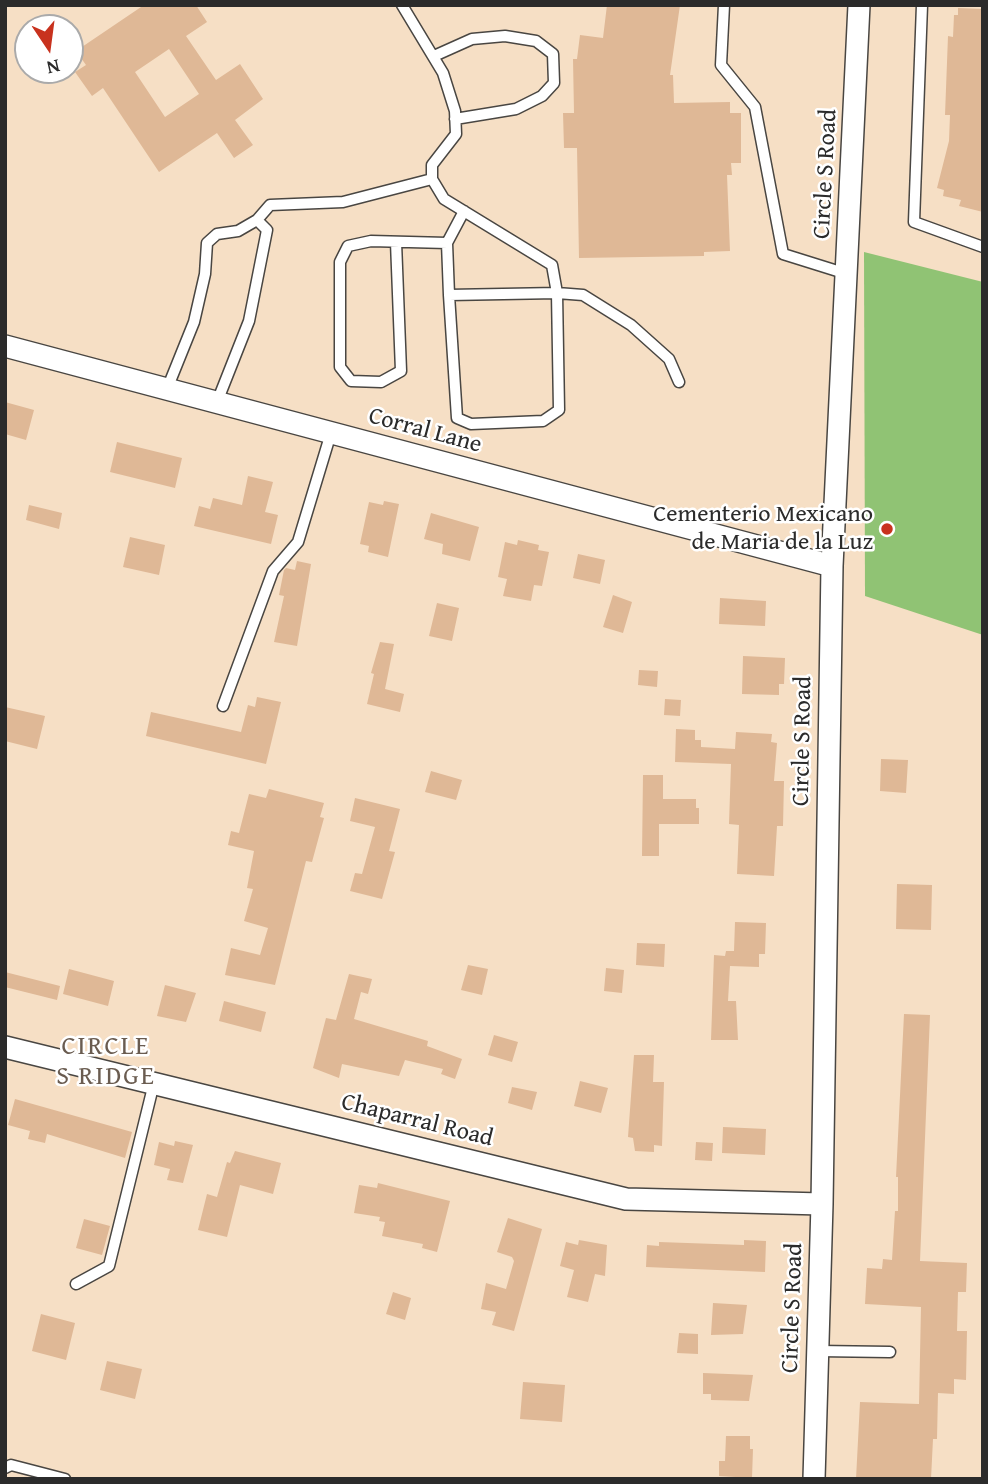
<!DOCTYPE html>
<html>
<head>
<meta charset="utf-8">
<style>
	body { margin:0 }
	#map { position:relative; width:988px; height:1484px; overflow:hidden; background:#f6dfc5; font-family:"Gentium Book Plus",serif }
	canvas { display:block }
	.frame { position:absolute; inset:0; border:7px solid #2b2b2b; pointer-events:none }
	.north { position:absolute; left:14px; top:14px; width:70px; height:70px; box-sizing:border-box; background:#fff; border:2px solid #aaa; border-radius:50%; rotate:167deg; font-size:19px; font-weight:700; line-height:28px; text-align:center; color:#2b2b2b }
	.north::after { content:''; display:block; margin:auto; width:24px; height:32px; background:#c8321e; clip-path:polygon(50% 0,100% 100%,50% 72%,0 100%) }
</style>
</head>
<body>
<div id="map">
<canvas width="988" height="1484"></canvas>
<div class="frame"></div>
<div class="north">N</div>
</div>
<script>
const g = document.querySelector('canvas').getContext('2d');
g.lineJoin = 'round';
function fillPath(path, color) {
  g.fillStyle = color;
  g.fill(path, 'evenodd');
}
function poly(rows) {
  const path = new Path2D();
  for (const r of rows) {
    path.moveTo(r[0], r[1]);
    for (let i = 2; i < r.length; i += 2) path.lineTo(r[i], r[i + 1]);
  }
  return path;
}
function trace(path, color, width, dash) {
  g.strokeStyle = color;
  g.lineWidth = width;
  g.lineCap = dash ? 'butt' : 'round';
  g.setLineDash(dash || []);
  g.stroke(path);
}
function label(font, color, halo, rows, align = 'center') {
  g.font = font + ' "Gentium Book Plus",serif';
  g.lineWidth = 5;
  g.setLineDash([]);
  g.textBaseline = 'middle';
  g.strokeStyle = halo;
  g.fillStyle = color;
  for (const [text, x, y, turn = 0] of rows) {
    g.save();
    g.translate(x, y);
    g.rotate((+turn || 0) * Math.PI / 180);
    g.textAlign = isNaN(turn) ? turn : align;
    if (halo) g.strokeText(text, 0, 0);
    g.fillText(text, 0, 0);
    g.restore();
  }
}
const green = poly([
	[864,252,983,282,983,635,865,596]
]);
const building = poly([
	[144,5,196,5,207,22,186,36,216,80,240,64,263,99,235,120,253,145,234,158,217,133,159,172,103,88,92,96,75,72,86,65,76,51],
	[169,49,199,94,165,117,135,72],
	[607,5,680,5,670,75,673,75,674,103,730,102,730,113,741,113,741,163,731,163,732,175,727,175,730,251,704,252,704,256,579,258,577,148,564,148,563,113,574,113,573,59,577,59,580,35,603,38],
	[958,8,983,9,983,212,959,206,961,200,943,196,944,190,937,188,949,141,950,115,945,115,948,36,953,37,954,15,958,15],
	[5,402,34,410,26,440,5,434],
	[117,442,182,458,175,488,110,472],
	[248,476,273,482,265,512,278,515,271,544,194,526,199,506,210,509,213,498,242,505],
	[384,501,399,504,388,557,368,552,369,546,360,544,369,502,383,505],
	[29,505,62,513,59,529,26,520],
	[431,513,479,527,470,561,442,554,443,544,424,539],
	[130,537,165,545,159,575,123,567],
	[518,540,539,545,538,550,549,552,542,586,534,585,531,601,503,596,507,579,498,577,505,542,517,545],
	[578,554,605,560,600,584,573,578],
	[297,561,311,564,297,646,274,642,284,596,279,595,284,570,286,568,295,570],
	[613,595,632,602,623,633,603,627],
	[720,598,766,601,765,626,719,624],
	[437,603,459,608,452,641,429,636],
	[380,642,394,644,385,689,404,694,400,712,367,704,374,674,371,673],
	[743,656,785,658,784,684,779,684,779,695,742,694],
	[639,670,658,671,657,687,638,685],
	[257,697,281,702,266,764,146,736,151,712,241,732,248,705,255,707],
	[665,699,681,700,680,716,664,715],
	[5,707,45,716,37,749,5,741],
	[676,729,695,730,695,740,701,740,701,747,735,749,736,732,772,734,771,742,777,743,774,781,784,781,783,826,777,826,774,876,737,874,739,825,729,824,731,764,675,762],
	[881,759,908,760,906,793,880,791],
	[431,771,462,780,456,800,425,792],
	[643,775,663,775,663,799,696,799,696,808,699,808,699,824,659,824,659,856,642,856],
	[269,789,324,803,320,817,324,818,312,862,306,861,275,985,225,975,231,948,260,955,268,928,244,921,253,889,247,888,254,851,228,845,231,831,239,833,249,794,266,798],
	[355,798,400,809,389,851,395,852,382,899,350,891,355,873,362,874,375,827,350,821],
	[897,884,932,885,931,930,896,929],
	[735,922,766,923,765,954,759,954,759,967,730,966,728,1001,736,1001,738,1040,711,1040,714,955,725,956,726,951,734,951],
	[637,943,665,944,664,967,636,965],
	[468,965,488,969,482,995,461,990],
	[606,968,624,970,622,993,604,991],
	[69,969,114,981,108,1006,63,994],
	[5,972,60,986,57,1000,5,987],
	[349,974,372,979,368,994,361,992,354,1019,428,1041,427,1046,462,1059,455,1079,441,1074,443,1069,405,1060,399,1076,342,1064,339,1078,313,1068,326,1018,336,1020],
	[165,985,196,993,186,1022,157,1016],
	[224,1001,266,1012,261,1032,219,1021],
	[904,1014,930,1015,920,1261,967,1263,966,1292,958,1292,957,1331,967,1331,966,1380,954,1379,954,1394,938,1393,937,1439,933,1439,931,1479,856,1479,860,1402,919,1404,921,1307,865,1304,867,1268,882,1269,883,1259,892,1260,895,1211,898,1211,898,1177,896,1177],
	[494,1035,518,1042,512,1062,488,1055],
	[634,1055,654,1055,653,1082,664,1082,662,1146,654,1145,654,1152,635,1151,633,1138,628,1137],
	[580,1081,608,1088,601,1113,574,1106],
	[512,1087,537,1092,532,1110,508,1103],
	[15,1099,132,1132,125,1158,47,1134,45,1143,28,1139,30,1131,8,1125],
	[723,1127,766,1129,765,1155,722,1153],
	[175,1141,193,1145,183,1183,167,1180,170,1169,154,1165,159,1142,174,1146],
	[696,1142,713,1143,712,1161,695,1160],
	[235,1151,281,1163,273,1194,240,1185,227,1237,198,1230,207,1194,217,1197,227,1162,230,1163],
	[378,1183,450,1201,437,1252,422,1248,423,1244,382,1236,385,1222,379,1221,380,1217,354,1213,359,1185,377,1188],
	[508,1218,542,1229,514,1331,492,1325,496,1312,481,1309,486,1283,506,1289,514,1261,512,1257,497,1252],
	[84,1219,110,1226,102,1255,76,1248],
	[579,1240,607,1245,605,1276,595,1274,588,1302,567,1297,574,1270,560,1266,566,1242,578,1245],
	[744,1240,766,1241,765,1272,646,1267,647,1245,659,1246,659,1242,744,1245],
	[393,1292,411,1298,405,1320,386,1314],
	[713,1303,747,1305,743,1334,711,1335],
	[41,1314,75,1323,66,1360,32,1351],
	[679,1333,698,1334,698,1354,677,1353],
	[107,1361,142,1369,135,1399,100,1390],
	[703,1373,753,1375,749,1401,711,1400,711,1394,703,1394],
	[523,1382,565,1385,562,1422,520,1419],
	[726,1436,750,1436,750,1449,753,1449,752,1478,719,1476,719,1461,725,1461]
]);
const lane = poly([
	[402,5,443,73,455,111,456,134,432,165,432,179,444,199,552,265,557,293,583,295,631,325,669,359,679,382],
	[724,5,721,65,755,107,783,254,847,274],
	[922,5,914,222,983,247],
	[434,56,472,39,505,36,536,41,553,54,554,83,542,96,516,109,455,119],
	[396,242,401,371,381,382,351,381,340,367,340,262,348,246,371,241,447,243],
	[449,295,557,293,559,410,543,421,471,424,457,418,449,295,447,243,464,211],
	[167,389,194,322,205,274,207,243,217,234,238,231,257,220],
	[217,402,249,321,267,230,257,220,270,205,343,202,432,179],
	[223,706,273,571,298,542,331,433],
	[76,1284,109,1266,154,1083],
	[818,1351,890,1352],
	[5,1468,11,1465,65,1479]
]);
const street = poly([
	[5,346,832,566],
	[5,1047,626,1199,822,1204],
	[814,1479,822,1204,832,566,859,5]
]);
const markers = [
	[887,529,7,"#c8321e"]
];
const streetNames = [
	["Circle S Road",826,174,-87],
	["Corral Lane",425,431,15],
	["Circle S Road",803,741,-89],
	["Chaparral Road",417,1121,14],
	["Circle S Road",793,1308,-88]
];
const poiNames = [
	["Cementerio Mexicano",873,515],
	["de Maria de la Luz",873,543]
];
const neighbourhoodNames = [
	["CIRCLE",106,1047],
	["S RIDGE",106,1077]
];
fillPath(green, '#90c374');
fillPath(building, '#dfb896');
trace(lane, '#494642', 13);
trace(street, '#494642', 24);
trace(lane, '#fff', 10);
trace(street, '#fff', 21);
for (const [x, y, r, color] of markers) {
  const dot = new Path2D();
  dot.arc(x, y, r, 0, 2 * Math.PI);
  g.fillStyle = color;
  g.fill(dot);
  trace(dot, '#fff', 2.5);
}
label('24px', '#2b2b2b', '#fff', streetNames);
label('24px', '#2b2b2b', '#fff', poiNames, 'right');
g.letterSpacing = '2px';
label('26px', '#6a5c50', '#fff', neighbourhoodNames);
g.letterSpacing = '0px';
</script>
</body>
</html>
